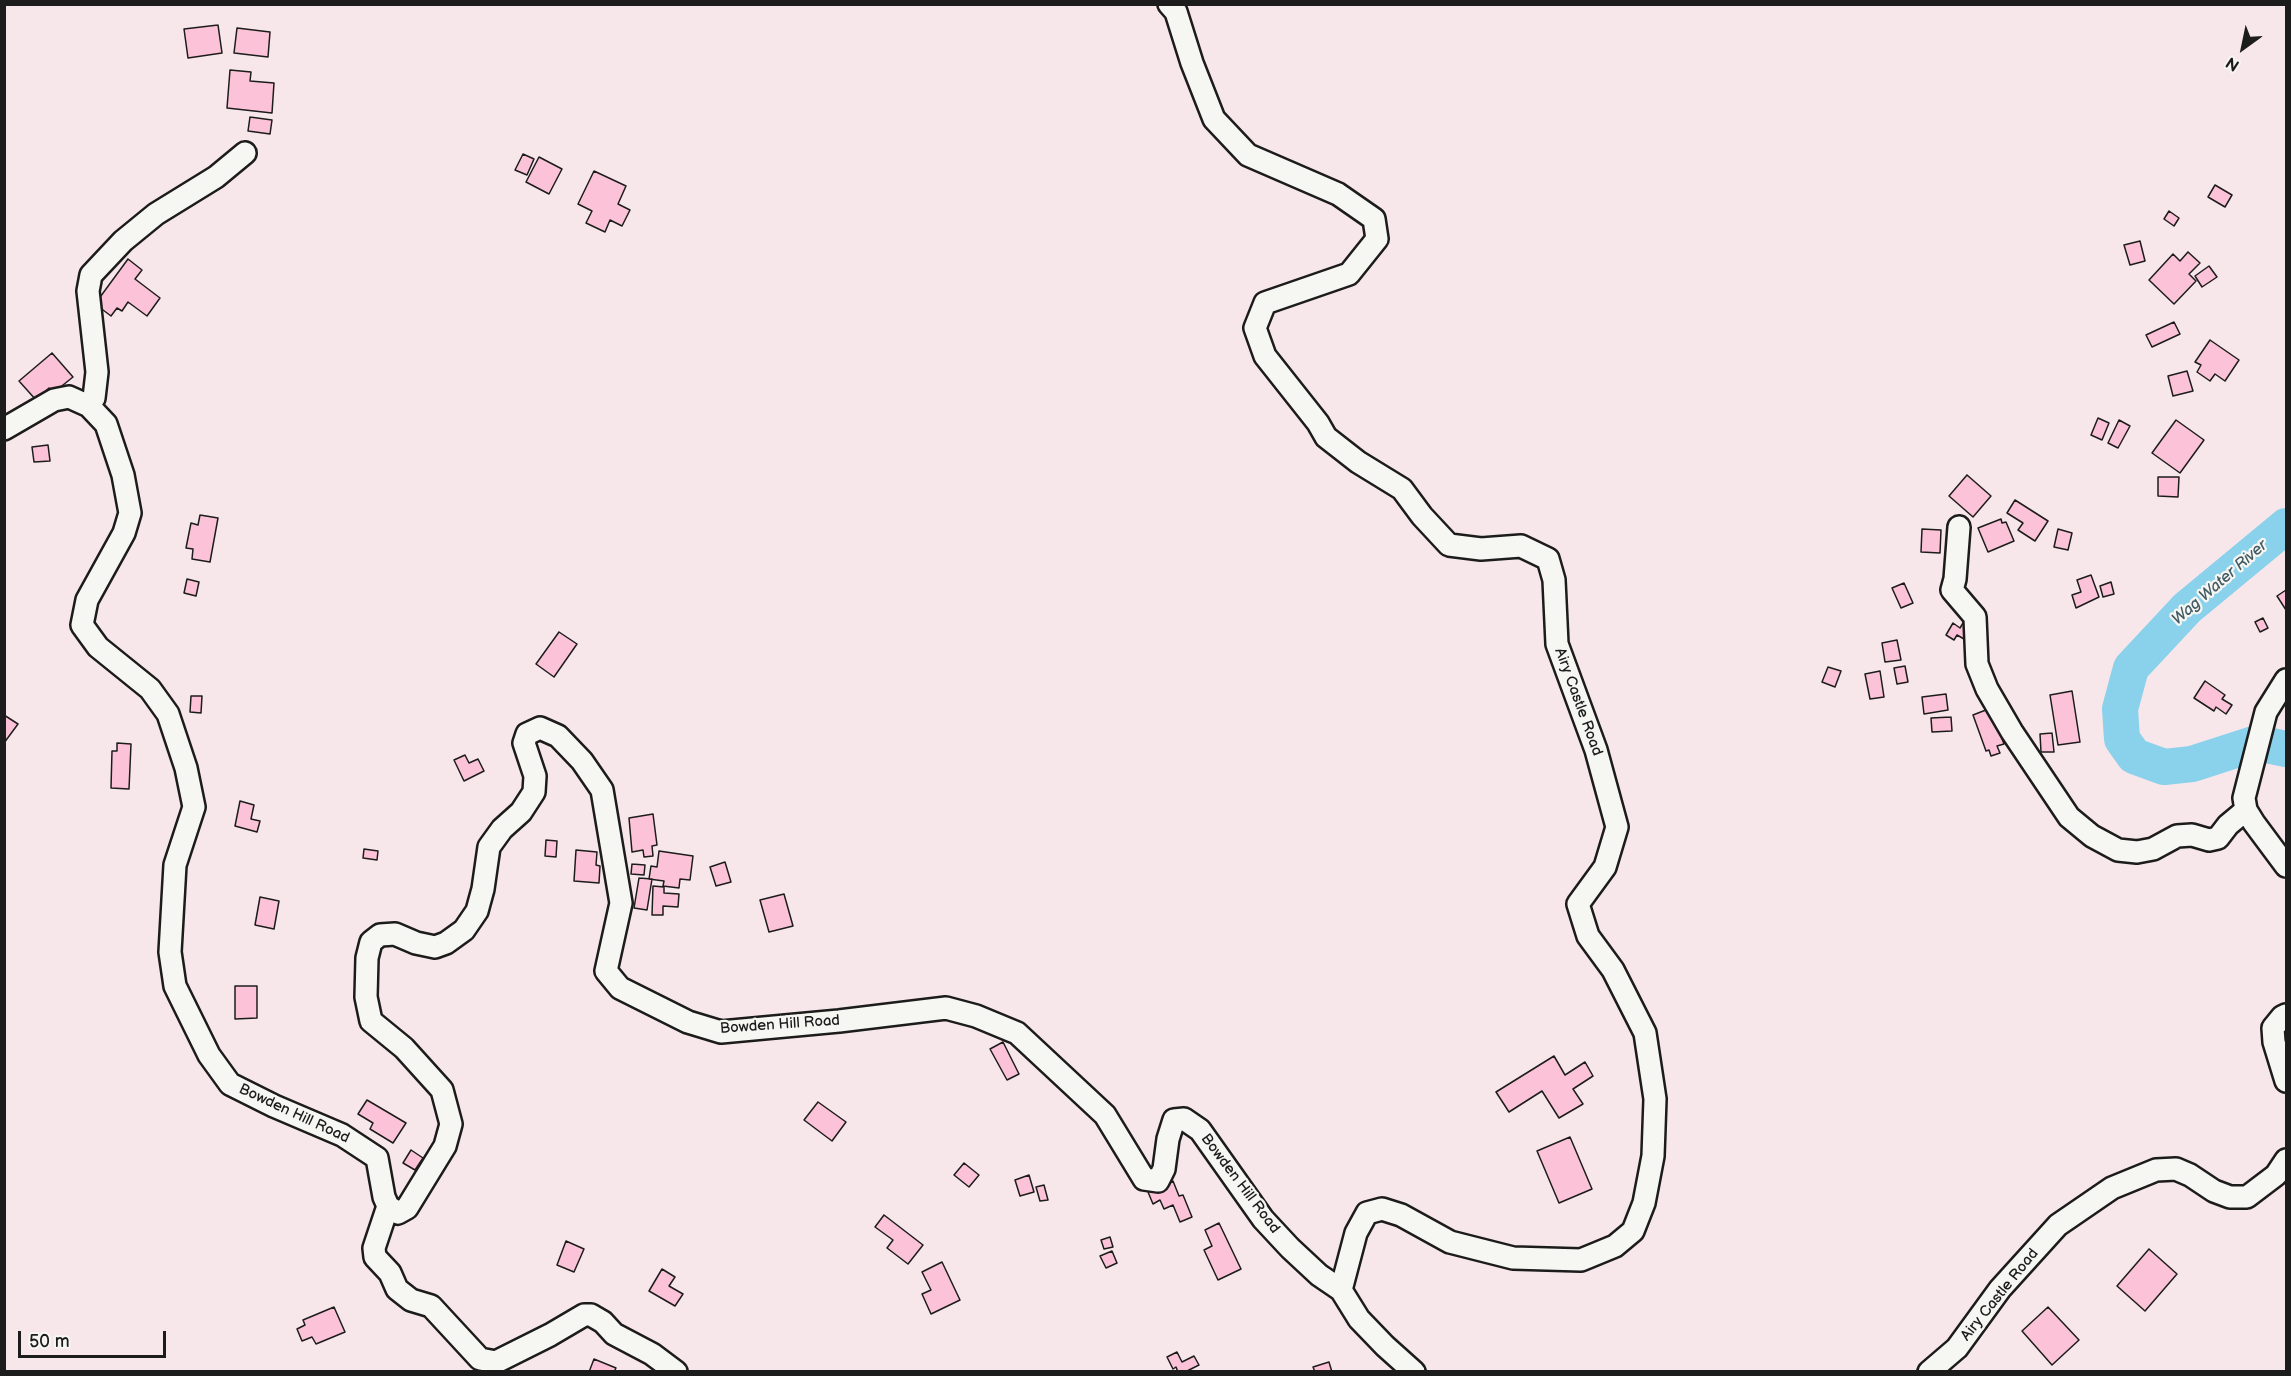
<!DOCTYPE html>
<html>
<head>
<meta charset="utf-8">
<style>
	body { margin:0 }
	#map { position:relative; width:2291px; height:1376px; overflow:hidden; background:#f8e7ea; font-family:"Balsamiq Sans",sans-serif }
	canvas { display:block }
	.frame { position:absolute; inset:0; border:6px solid #1c1c1c; pointer-events:none }
	.north { position:absolute; left:2213px; top:18px; width:60px; height:60px; -webkit-text-stroke:4px #f6f6f2; paint-order:stroke; rotate:213deg; font-size:16px; font-weight:700; line-height:24px; text-align:center; color:#1c1c1c }
	.north::after { content:''; display:block; margin:auto; width:21px; height:27px; background:#1c1c1c; clip-path:polygon(50% 0,100% 100%,50% 72%,0 100%) }
	.scale { position:absolute; left:18px; top:1331px; width:148px; height:27px; box-sizing:border-box; border:3px solid #1c1c1c; border-top:0; padding-left:8px; font-size:18px; line-height:21px; white-space:nowrap; color:#1c1c1c; -webkit-text-stroke:4px #f6f6f2; paint-order:stroke }
</style>
</head>
<body>
<div id="map">
<canvas width="2291" height="1376"></canvas>
<div class="frame"></div>
<div class="north">N</div>
<div class="scale">50 m</div>
</div>
<script>
const g = document.querySelector('canvas').getContext('2d');
g.lineJoin = 'round';
function poly(rows) {
  const path = new Path2D();
  for (const r of rows) {
    path.moveTo(r[0], r[1]);
    for (let i = 2; i < r.length; i += 2) path.lineTo(r[i], r[i + 1]);
  }
  return path;
}
function trace(path, color, width, dash) {
  g.strokeStyle = color;
  g.lineWidth = width;
  g.lineCap = dash ? 'butt' : 'round';
  g.setLineDash(dash || []);
  g.stroke(path);
}
function fillPath(path, color) {
  g.fillStyle = color;
  g.fill(path, 'evenodd');
}
function label(font, color, halo, rows, align = 'center') {
  g.font = font + ' "Balsamiq Sans",sans-serif';
  g.lineWidth = 4.5;
  g.setLineDash([]);
  g.textBaseline = 'middle';
  g.strokeStyle = halo;
  g.fillStyle = color;
  for (const [text, x, y, turn = 0] of rows) {
    g.save();
    g.translate(x, y);
    g.rotate((+turn || 0) * Math.PI / 180);
    g.textAlign = isNaN(turn) ? turn : align;
    if (halo) g.strokeText(text, 0, 0);
    g.fillText(text, 0, 0);
    g.restore();
  }
}
const river = poly([
	[2286,526,2187,608,2131,668,2120,709,2122,739,2134,756,2164,767,2192,764,2257,743,2286,749]
]);
const building = poly([
	[218,25,222,53,188,58,184,29,218,25],
	[237,28,270,32,268,57,234,53,237,28],
	[230,70,251,72,250,81,274,83,272,113,227,108,230,70],
	[250,117,272,120,270,134,248,131,250,117],
	[523,154,534,159,527,175,515,170,523,154],
	[539,157,562,169,549,194,526,182,539,157],
	[594,171,626,186,618,204,630,210,622,226,610,220,605,232,586,223,592,211,578,204,594,171],
	[2215,185,2232,195,2225,207,2208,197,2215,185],
	[2169,211,2179,218,2174,226,2164,219,2169,211],
	[2140,241,2145,261,2130,265,2124,245,2140,241],
	[2188,252,2200,263,2189,274,2196,281,2174,304,2149,280,2173,254,2180,261,2188,252],
	[128,259,142,270,135,279,160,298,147,316,128,302,122,311,117,308,111,316,95,304,128,259],
	[2209,266,2217,277,2202,287,2195,276,2209,266],
	[2174,322,2180,334,2152,347,2146,335,2174,322],
	[2210,340,2239,360,2225,381,2215,374,2210,381,2197,372,2201,365,2195,362,2210,340],
	[52,353,73,377,53,393,49,388,36,400,19,381,52,353],
	[2187,371,2193,391,2173,396,2168,376,2187,371],
	[2098,418,2109,423,2102,440,2091,435,2098,418],
	[2119,420,2130,426,2118,448,2108,443,2119,420],
	[2176,420,2204,440,2180,473,2152,453,2176,420],
	[48,445,50,461,34,462,32,447,48,445],
	[1967,475,1991,496,1973,517,1949,496,1967,475],
	[2158,477,2179,477,2178,497,2158,496,2158,477],
	[2015,500,2048,521,2035,541,2018,530,2023,523,2007,513,2015,500],
	[200,515,218,518,210,562,192,559,193,549,186,548,191,523,198,525,200,515],
	[2001,519,2002,523,2006,522,2014,541,1988,552,1978,528,2001,519],
	[1922,529,1941,530,1940,553,1921,552,1922,529],
	[2058,529,2072,533,2068,550,2054,547,2058,529],
	[2091,575,2099,597,2076,608,2072,595,2081,592,2077,580,2091,575],
	[187,579,199,582,196,596,184,593,187,579],
	[2111,582,2114,594,2103,597,2100,586,2111,582],
	[1904,583,1913,603,1901,608,1892,588,1904,583],
	[2286,590,2286,610,2277,596,2286,590],
	[1966,618,1973,623,1964,639,1957,635,1954,640,1946,635,1953,623,1960,628,1966,618],
	[2263,618,2268,628,2260,632,2255,622,2263,618],
	[559,632,577,644,554,677,536,664,559,632],
	[1897,640,1901,660,1885,662,1882,643,1897,640],
	[1905,666,1908,682,1897,684,1894,668,1905,666],
	[1828,667,1841,671,1835,687,1822,682,1828,667],
	[1880,671,1884,697,1870,699,1865,674,1880,671],
	[2205,681,2225,695,2222,699,2232,705,2226,714,2216,707,2214,711,2194,698,2205,681],
	[2072,691,2080,742,2058,745,2050,695,2072,691],
	[1946,694,1948,710,1924,714,1922,697,1946,694],
	[191,696,202,696,201,713,190,712,191,696],
	[1991,708,2004,744,1997,746,2000,753,1991,756,1989,750,1986,751,1973,715,1991,708],
	[4,715,18,724,4,743,4,715],
	[1951,717,1952,731,1932,732,1931,718,1951,717],
	[2052,733,2054,752,2041,752,2040,734,2052,733],
	[117,743,131,744,129,789,111,788,112,751,117,751,117,743],
	[465,755,469,763,478,759,484,771,464,781,454,760,465,755],
	[240,801,254,805,251,819,260,821,257,832,235,826,240,801],
	[653,814,657,845,652,846,653,856,644,857,643,850,632,852,629,818,653,814],
	[546,840,557,841,556,857,545,856,546,840],
	[364,849,378,851,377,860,363,858,364,849],
	[576,850,597,852,596,865,600,866,599,883,574,881,576,850],
	[659,851,693,856,690,880,680,879,679,888,663,886,664,881,649,879,651,866,657,867,659,851],
	[725,862,731,882,716,886,710,867,725,862],
	[632,864,645,865,644,875,631,874,632,864],
	[639,878,652,879,647,910,634,908,639,878],
	[653,886,664,887,664,893,679,894,678,907,663,906,663,915,652,915,653,886],
	[784,894,793,926,769,932,760,900,784,894],
	[260,897,279,901,274,929,255,925,260,897],
	[235,986,257,986,257,1018,235,1019,235,986],
	[1003,1042,1019,1074,1007,1080,990,1049,1003,1042],
	[1554,1056,1565,1075,1585,1062,1593,1076,1573,1089,1583,1104,1559,1118,1542,1091,1509,1112,1496,1092,1554,1056],
	[367,1100,406,1123,393,1143,370,1129,373,1123,358,1114,367,1100],
	[818,1102,846,1122,832,1141,804,1120,818,1102],
	[1570,1137,1592,1189,1559,1203,1537,1151,1570,1137],
	[411,1150,423,1158,415,1170,403,1163,411,1150],
	[964,1163,979,1175,969,1187,954,1175,964,1163],
	[1029,1175,1034,1192,1020,1196,1015,1180,1029,1175],
	[1173,1181,1179,1196,1183,1195,1192,1217,1180,1222,1173,1205,1164,1209,1160,1200,1153,1204,1148,1192,1173,1181],
	[1044,1185,1048,1200,1040,1201,1036,1187,1044,1185],
	[884,1215,923,1245,908,1264,887,1248,893,1240,875,1227,884,1215],
	[1219,1223,1241,1269,1218,1280,1204,1250,1212,1246,1205,1230,1219,1223],
	[1110,1237,1113,1247,1104,1249,1101,1240,1110,1237],
	[566,1241,584,1249,574,1272,557,1265,566,1241],
	[2149,1249,2177,1274,2145,1311,2117,1286,2149,1249],
	[1112,1251,1117,1263,1106,1268,1100,1256,1112,1251],
	[942,1262,960,1300,931,1314,922,1294,931,1290,922,1272,942,1262],
	[662,1269,675,1277,669,1286,683,1294,675,1306,649,1291,662,1269],
	[334,1307,345,1332,316,1344,312,1337,302,1341,297,1329,305,1325,303,1320,334,1307],
	[2048,1307,2079,1340,2052,1365,2022,1331,2048,1307],
	[1177,1352,1182,1362,1194,1356,1199,1365,1185,1372,1178,1372,1176,1367,1173,1369,1167,1357,1177,1352],
	[594,1359,616,1368,614,1372,589,1372,594,1359],
	[1329,1362,1332,1372,1315,1372,1313,1367,1329,1362]
]);
const minor = poly([
	[1169,4,1176,12,1192,63,1214,119,1248,155,1338,194,1374,219,1377,239,1349,274,1265,303,1255,328,1265,356,1318,423,1326,437,1358,462,1402,489,1422,516,1449,545,1481,549,1521,546,1548,559,1554,580,1557,644,1596,750,1617,827,1605,867,1578,904,1588,936,1613,970,1645,1033,1655,1099,1653,1156,1644,1203,1633,1231,1615,1246,1581,1260,1513,1258,1450,1242,1401,1215,1382,1209,1367,1213,1356,1233,1341,1290,1359,1319,1385,1346,1414,1372],
	[89,406,94,398,97,372,88,291,91,275,123,241,156,214,216,177,245,153],
	[4,429,54,400,69,397,89,406,106,424,123,475,130,513,124,533,87,600,82,625,98,647,150,689,168,714,186,768,194,807,175,865,170,952,175,986,209,1055,230,1084,274,1106,342,1135,377,1158,384,1197,388,1206,398,1213,407,1208,445,1146,451,1124,442,1090,404,1048,371,1021,366,997,367,958,371,942,380,935,395,934,416,943,435,947,446,943,464,930,477,911,483,889,489,847,502,829,521,812,534,792,535,776,524,743,527,734,540,728,558,736,582,761,602,790,621,903,606,971,620,988,688,1022,721,1032,839,1021,946,1008,976,1016,1017,1033,1105,1115,1144,1179,1158,1181,1164,1169,1168,1139,1174,1120,1184,1119,1200,1130,1263,1219,1290,1248,1319,1275,1341,1290],
	[1959,527,1955,579,1952,590,1975,617,1977,664,1987,689,2012,732,2069,817,2092,836,2118,850,2137,852,2153,849,2177,836,2192,835,2209,840,2218,838,2228,825,2246,810],
	[2286,680,2266,712,2244,798,2246,810,2254,823,2286,866],
	[2286,1015,2282,1017,2273,1028,2274,1042,2286,1081],
	[388,1206,374,1248,375,1257,390,1273,397,1289,411,1300,431,1306,480,1359,496,1362,550,1335,584,1315,591,1315,603,1322,614,1334,652,1354,676,1372],
	[1929,1372,1957,1348,2000,1289,2058,1225,2112,1188,2156,1170,2176,1169,2190,1175,2214,1191,2230,1197,2247,1197,2276,1175,2286,1160]
]);
const streetNames = [
	["Airy Castle Road",1578,702,70],
	["Bowden Hill Road",780,1025,-4],
	["Bowden Hill Road",294,1114,25],
	["Bowden Hill Road",1240,1184,53],
	["Airy Castle Road",2000,1295,-51]
];
const waterNames = [
	["Wag Water River",2220,583,-41]
];
trace(river, '#8ad1eb', 36);
fillPath(building, '#fcc3d8');
trace(building, '#1c1c1c', 1.5);
trace(minor, '#1c1c1c', 26);
trace(minor, '#f6f6f2', 21);
label('15px', '#1c1c1c', '#f6f6f2', streetNames);
label('italic 16px', '#425b64', '#f6f6f2', waterNames);
</script>
</body>
</html>
